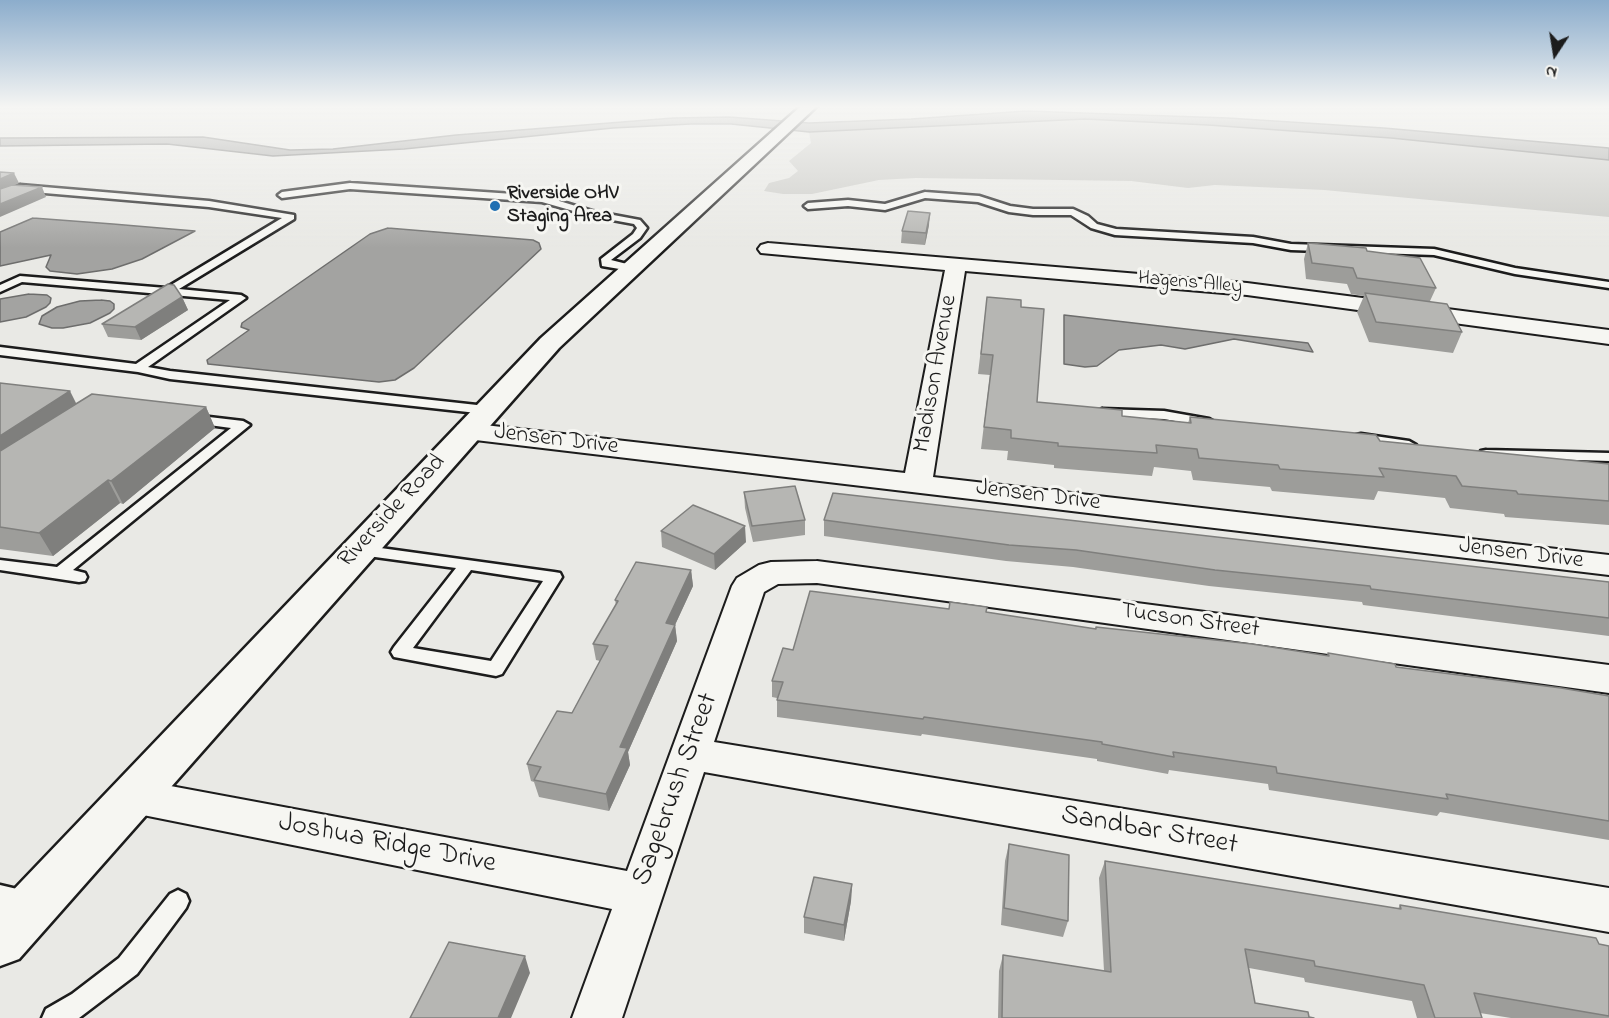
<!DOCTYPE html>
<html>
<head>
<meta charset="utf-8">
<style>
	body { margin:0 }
	#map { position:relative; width:1609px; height:1018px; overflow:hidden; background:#e9e9e5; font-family:"Indie Flower",sans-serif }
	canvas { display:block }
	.north { position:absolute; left:1525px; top:24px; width:60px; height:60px; -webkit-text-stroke:4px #f6f6f2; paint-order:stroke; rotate:192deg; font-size:16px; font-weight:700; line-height:24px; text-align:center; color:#1c1c1c }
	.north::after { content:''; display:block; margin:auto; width:21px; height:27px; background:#1c1c1c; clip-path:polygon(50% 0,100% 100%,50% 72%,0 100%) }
</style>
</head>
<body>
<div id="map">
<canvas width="1609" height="1018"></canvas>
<div class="north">N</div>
</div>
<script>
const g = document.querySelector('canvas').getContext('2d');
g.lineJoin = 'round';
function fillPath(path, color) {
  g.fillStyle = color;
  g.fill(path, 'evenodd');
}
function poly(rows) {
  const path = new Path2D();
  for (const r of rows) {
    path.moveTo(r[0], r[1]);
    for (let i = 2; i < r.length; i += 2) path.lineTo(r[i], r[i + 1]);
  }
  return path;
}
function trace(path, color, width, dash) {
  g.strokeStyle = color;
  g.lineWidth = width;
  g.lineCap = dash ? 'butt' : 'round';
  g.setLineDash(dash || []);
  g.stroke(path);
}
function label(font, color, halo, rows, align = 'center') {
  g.font = font + ' "Indie Flower",sans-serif';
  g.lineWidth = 6;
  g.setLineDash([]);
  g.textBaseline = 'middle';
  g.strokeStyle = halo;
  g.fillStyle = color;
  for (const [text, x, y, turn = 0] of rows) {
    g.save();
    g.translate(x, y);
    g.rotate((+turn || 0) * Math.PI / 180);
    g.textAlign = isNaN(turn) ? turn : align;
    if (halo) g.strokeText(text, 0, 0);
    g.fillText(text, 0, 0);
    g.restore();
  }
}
const green = poly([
	[1085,119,1208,125,1391,138,1609,160,1609,217,1324,190,1215,185,1188,188,1131,181,916,178,879,180,812,194,783,194,764,191,769,183,789,178,798,171,789,161,811,143,809,132]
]);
const water = poly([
	[1026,111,1228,118,1384,128,1609,148,1609,160,1391,138,1208,125,1085,119,809,132,731,124,691,124,613,128,404,149,273,156,167,144,0,146,0,138,203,137,290,150,333,149,456,135,673,118,729,117,809,123,911,119,1026,111],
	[33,218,113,224,195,231,142,259,112,269,77,274,50,271,46,267,51,255,0,266,0,232,33,218],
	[388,228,533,240,539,243,541,249,414,368,395,380,379,382,208,364,207,360,249,330,241,327,242,323,370,234,388,228],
	[29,294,47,295,51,298,50,303,46,307,26,317,0,322,0,299,29,294],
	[101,300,110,301,114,304,114,309,110,313,90,323,63,328,52,328,39,324,42,316,57,307,80,301,101,300],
	[1064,315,1308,343,1313,352,1234,339,1185,349,1161,345,1119,350,1097,366,1085,367,1064,364,1064,315]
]);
const lane = poly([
	[350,183,543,196,592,211,640,220,647,228,640,238,611,260,635,266,635,270,631,271,602,266,601,259,633,234,637,228,634,224,591,216,542,202,350,189,282,198,278,195,282,192,350,183],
	[20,185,209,201,294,215,294,219,179,289,241,295,246,298,148,367,170,371,486,406,492,410,486,414,170,379,138,372,0,355,0,347,136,364,230,300,22,282,0,292,0,285,20,276,166,288,282,218,209,207,21,191,0,199,0,193,20,185],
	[925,192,979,196,1010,206,1033,209,1073,209,1088,216,1097,224,1116,229,1253,237,1291,244,1434,249,1515,268,1609,282,1609,288,1515,274,1434,255,1291,250,1253,243,1115,235,1091,228,1071,215,1033,215,1009,212,978,202,925,198,885,210,848,206,808,209,804,206,808,203,848,200,885,204,925,192],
	[1102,409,1164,411,1209,419,1216,423,1209,427,1164,419,1097,416,1095,413,1102,409],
	[192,415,243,421,250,425,73,570,85,573,87,577,85,581,79,582,0,570,0,560,57,567,231,428,187,422,185,419,187,416,192,415],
	[1361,434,1409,441,1416,445,1409,449,1356,441,1354,438,1356,435,1361,434],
	[1486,450,1609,453,1609,461,1481,457,1479,454,1481,451,1486,450],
	[359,545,554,572,560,573,562,577,502,674,496,676,394,657,391,652,394,647,456,568,353,554,351,550,359,545],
	[471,570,543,581,491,661,413,648,471,570],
	[0,885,34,893,37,900,34,907,26,911,0,905,0,885],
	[178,890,186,894,189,901,186,908,137,974,79,1018,42,1018,46,1009,72,994,119,958,170,894,178,890]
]);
const street = poly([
	[768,243,1247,283,1609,330,1609,344,1247,295,965,271,933,477,1609,555,1609,575,467,439,458,437,454,431,458,425,467,423,905,473,945,270,761,253,758,249,761,245,768,243],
	[817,561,1609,665,1609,693,817,583,778,584,764,592,714,742,1609,888,1609,932,704,772,622,1018,572,1018,612,909,133,813,118,808,112,796,118,784,133,779,627,871,732,586,737,578,759,565,771,562,817,561]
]);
const secondary = poly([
	[801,106,817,106,559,348,19,959,0,966,0,904,541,338,801,106]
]);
const wall = poly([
	[929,225,925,245,901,243,902,231],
	[1308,243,1367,251,1436,288,1430,301,1462,332,1453,353,1369,342,1357,312,1364,296,1351,294,1347,284,1306,279,1304,259],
	[182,297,188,310,141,340,108,337,102,324],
	[987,297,1021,307,1037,402,1122,416,1188,423,1190,417,1380,441,1609,464,1609,525,1505,517,1504,514,1450,508,1445,498,1378,491,1374,500,1272,491,1270,487,1193,480,1191,471,1154,467,1152,476,1054,468,1054,465,1007,460,1008,451,981,449,990,375,978,374],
	[0,383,76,404,206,407,215,428,123,504,120,503,53,556,0,549],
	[744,492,805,520,805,535,753,542,745,508],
	[824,520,1609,582,1609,636,1363,605,1362,602,1209,586,1073,567,1006,561,824,536],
	[661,531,746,542,715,570,662,547],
	[691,570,693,586,675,625,677,641,628,752,630,765,609,811,539,797,534,782,531,781,527,764,572,713,600,661,596,660,593,644,616,605,615,600],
	[949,609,986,612,1095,629,1096,627,1327,656,1328,653,1396,667,1609,696,1609,840,1440,812,1437,816,1269,790,1268,784,1169,770,1168,774,1097,761,1097,759,922,734,921,736,777,717,777,698,772,697,772,681,793,650],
	[1009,844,1068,921,1063,937,1001,925,1005,861],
	[1105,861,1398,909,1400,905,1609,946,1609,1018,1511,1018,1480,1013,1482,1018,1417,1018,1412,1001,1305,982,1304,978,1249,968,1255,1003,1314,1018,998,1018,999,971,1003,955,1104,971,1099,878],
	[852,884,851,901,844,941,804,933,804,917]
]);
const shadedWall = poly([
	[14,173,19,183,0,191,0,179],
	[42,187,46,197,0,217,0,204],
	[930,213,929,225,925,245,926,233],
	[182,297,188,310,141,340,135,327],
	[70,391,81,413,0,467,0,436],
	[206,407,215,428,123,504,111,481],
	[108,480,120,503,53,556,39,533],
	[745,526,746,542,715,570,714,554],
	[691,570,693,586,668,640,666,623],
	[675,625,677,641,628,752,630,765,609,811,606,794,620,747],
	[852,884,851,901,844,941,844,925],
	[525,956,530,973,511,1018,498,1018]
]);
const building = poly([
	[0,172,14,173,0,179,0,172],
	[12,185,42,187,0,204,0,189,12,185],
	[908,211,930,213,926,233,902,231,908,211],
	[1308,243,1366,248,1367,251,1420,258,1436,288,1357,278,1353,268,1312,263,1308,243],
	[168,284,174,285,182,297,135,327,102,324,168,284],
	[1365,293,1447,304,1462,332,1376,322,1365,293],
	[987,297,1021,300,1021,307,1044,309,1037,402,1122,410,1122,416,1191,423,1190,417,1273,425,1376,435,1380,441,1609,464,1609,501,1518,494,1516,491,1462,486,1456,476,1379,468,1384,477,1280,469,1278,465,1199,458,1197,449,1156,445,1157,453,1058,446,1058,443,1011,438,1011,430,984,427,993,355,981,354,987,297],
	[0,383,70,391,0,436,0,383],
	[92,394,206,407,111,481,108,480,39,533,0,527,0,451,92,394],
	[795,486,805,520,752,526,744,492,795,486],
	[833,493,1609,582,1609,618,1371,589,1370,586,1215,570,1076,550,1009,545,824,520,833,493],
	[693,505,745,526,714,554,661,531,693,505],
	[636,562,691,570,666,623,675,625,620,747,627,748,606,794,534,780,541,767,527,764,557,711,572,713,608,646,593,644,618,601,615,600,636,562],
	[810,591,949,609,950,602,987,607,986,612,1096,629,1096,627,1252,644,1329,656,1328,653,1395,664,1396,667,1561,688,1609,696,1609,821,1446,794,1448,799,1277,773,1276,767,1173,752,1174,757,1102,744,1102,742,924,717,923,719,777,700,783,682,772,681,783,648,793,650,810,591],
	[1009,844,1069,855,1068,921,1004,908,1009,844],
	[1105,861,1401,909,1400,905,1596,938,1599,944,1609,946,1609,1016,1474,993,1482,1018,1435,1018,1424,985,1315,966,1314,961,1245,949,1255,1003,1308,1012,1309,1017,1314,1018,1002,1018,1003,955,1111,972,1105,861],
	[814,877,852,884,844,925,804,917,814,877],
	[449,942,525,956,498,1018,410,1018,449,942]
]);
const markers = [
	[495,206,6,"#1f6fb2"]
];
const farPoinames = [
	["Riverside OHV",507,195],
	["Staging Area",507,218]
];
const farStreetnames = [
	["Hagens Alley",1190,284,5]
];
const streetNames = [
	["Madison Avenue",937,374,-80],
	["Jensen Drive",556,441,7],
	["Jensen Drive",1038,497,7],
	["Riverside Road",393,512,-47],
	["Jensen Drive",1521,555,7],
	["Tucson Street",1190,622,8]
];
const nearStreetnames = [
	["Sagebrush Street",677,790,-70],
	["Sandbar Street",1149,832,10],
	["Joshua Ridge Drive",387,845,11]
];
fillPath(green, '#cbcbc7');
fillPath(water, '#a3a3a1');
trace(water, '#6d6d6c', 1.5);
trace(lane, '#1c1c1c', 5);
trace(street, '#1c1c1c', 4);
trace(secondary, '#1c1c1c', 5);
fillPath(lane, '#f6f6f2');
fillPath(street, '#f6f6f2');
fillPath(secondary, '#f6f6f2');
fillPath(wall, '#9d9d9a');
fillPath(shadedWall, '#7f7f7d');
fillPath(building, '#b6b6b3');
trace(building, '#7f7f7d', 1.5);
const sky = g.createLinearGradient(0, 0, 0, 248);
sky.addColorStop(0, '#8cadcc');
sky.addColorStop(0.43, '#f5f5f3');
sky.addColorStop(1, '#f5f5f300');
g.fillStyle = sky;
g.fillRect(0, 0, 1609, 248);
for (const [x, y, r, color] of markers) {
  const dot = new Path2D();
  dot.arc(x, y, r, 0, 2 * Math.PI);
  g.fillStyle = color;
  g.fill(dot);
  trace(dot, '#f6f6f2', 2);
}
label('bold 20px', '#1c1c1c', '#f6f6f2', farPoinames, 'left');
label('20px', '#1c1c1c', '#f6f6f2', farStreetnames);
label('24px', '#1c1c1c', '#f6f6f2', streetNames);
label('28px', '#1c1c1c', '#f6f6f2', nearStreetnames);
</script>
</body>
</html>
